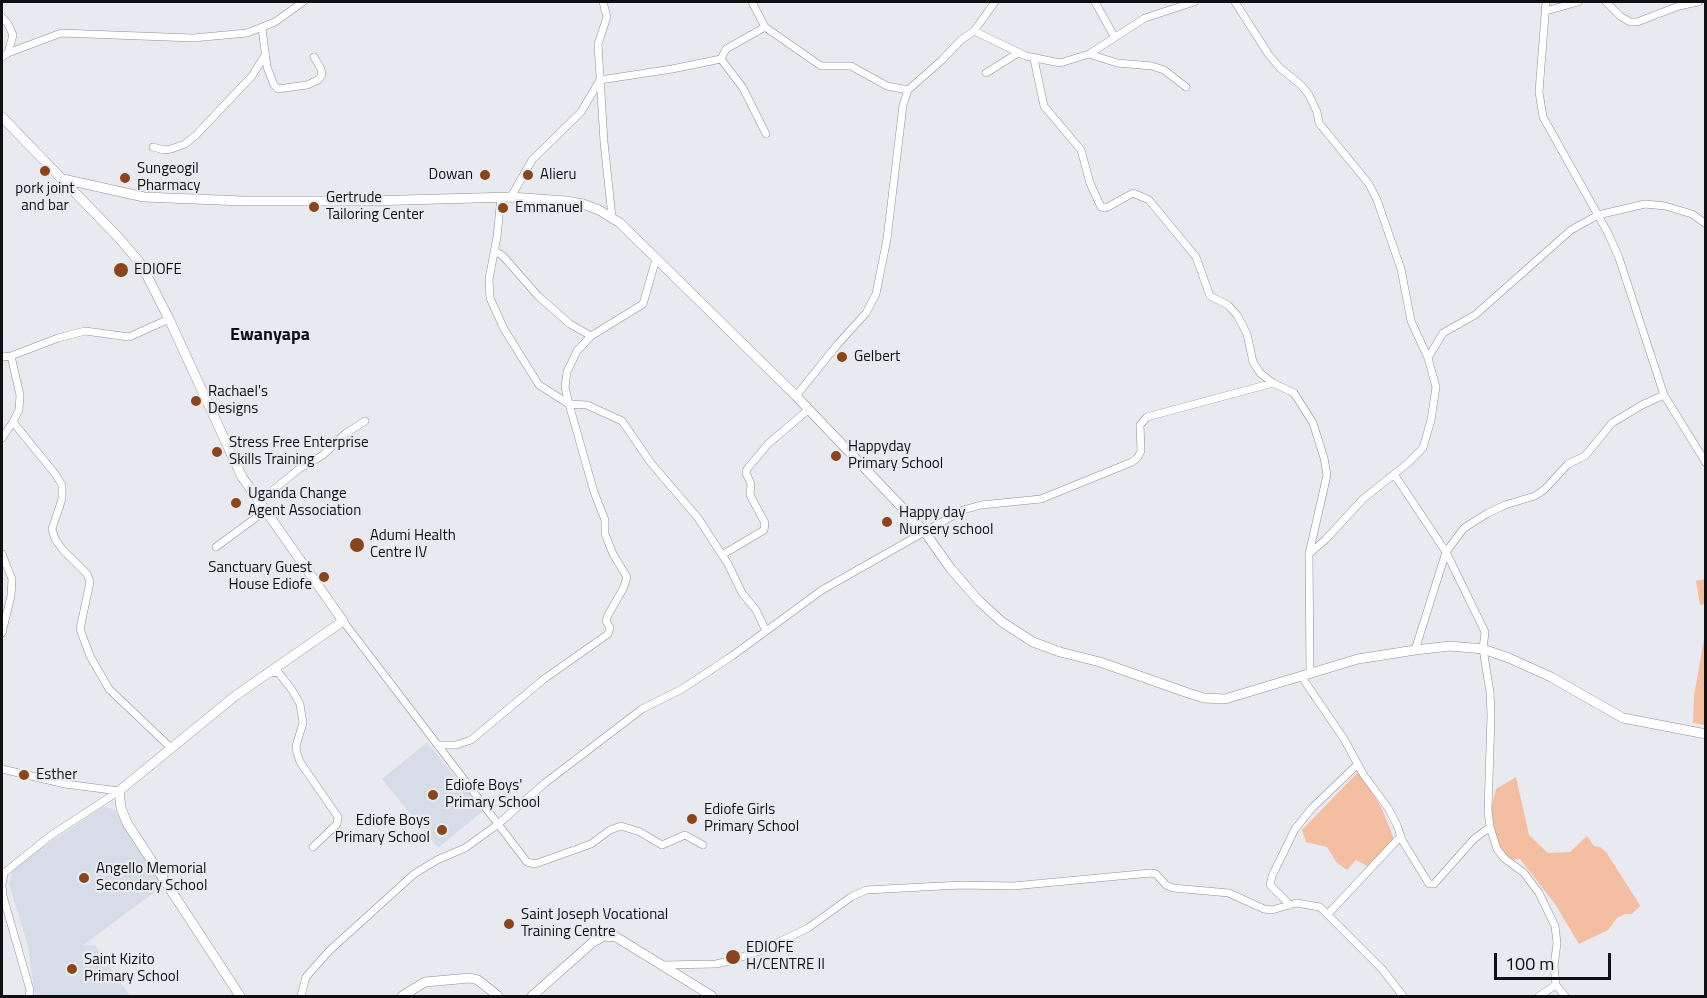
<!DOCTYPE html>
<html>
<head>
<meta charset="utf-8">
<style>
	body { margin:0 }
	#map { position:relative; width:1707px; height:998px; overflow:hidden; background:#e8eaef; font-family:"Titillium Web",sans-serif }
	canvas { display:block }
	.frame { position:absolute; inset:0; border:3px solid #101012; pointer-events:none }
	.scale { position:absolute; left:1494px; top:953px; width:117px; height:27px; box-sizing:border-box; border:3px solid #101012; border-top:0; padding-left:8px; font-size:18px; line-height:21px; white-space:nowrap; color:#101012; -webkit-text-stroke:4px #e8eaef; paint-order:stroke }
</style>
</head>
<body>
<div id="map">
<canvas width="1707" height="998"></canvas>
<div class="frame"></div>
<div class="scale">100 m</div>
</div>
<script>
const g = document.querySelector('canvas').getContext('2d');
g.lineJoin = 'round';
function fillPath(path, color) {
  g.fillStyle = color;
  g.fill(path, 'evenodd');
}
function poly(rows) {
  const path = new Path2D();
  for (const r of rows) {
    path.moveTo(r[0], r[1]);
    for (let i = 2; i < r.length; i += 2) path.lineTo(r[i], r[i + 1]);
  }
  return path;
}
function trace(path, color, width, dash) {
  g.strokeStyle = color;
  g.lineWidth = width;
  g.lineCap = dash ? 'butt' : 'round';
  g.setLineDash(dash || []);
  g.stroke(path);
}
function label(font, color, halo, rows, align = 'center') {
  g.font = font + ' "Titillium Web",sans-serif';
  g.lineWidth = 4.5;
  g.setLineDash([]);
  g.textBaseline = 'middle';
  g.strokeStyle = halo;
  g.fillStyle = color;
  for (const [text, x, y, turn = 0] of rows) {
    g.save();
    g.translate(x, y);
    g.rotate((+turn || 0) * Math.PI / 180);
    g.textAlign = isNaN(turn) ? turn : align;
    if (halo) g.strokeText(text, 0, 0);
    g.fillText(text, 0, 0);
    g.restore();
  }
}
const built = poly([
	[427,742,483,811,438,848,382,779],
	[103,807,114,809,163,886,83,945,95,945,130,996,35,996,28,946,9,884,12,871,22,861]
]);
const green = poly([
	[1705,579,1705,604,1700,605,1696,581],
	[1704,639,1706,639,1705,725,1693,723,1694,696],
	[1359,771,1382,809,1394,839,1371,868,1356,860,1347,870,1337,863,1327,847,1306,842,1302,830],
	[1516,777,1529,835,1548,853,1570,852,1587,836,1594,846,1600,847,1606,852,1638,902,1640,906,1632,914,1625,914,1617,918,1608,930,1579,944,1555,904,1520,859,1508,860,1497,846,1491,809,1496,789]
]);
const minor = poly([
	[603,2,607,17,598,44,604,142,612,217],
	[752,2,765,27,821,66,851,66,887,86,908,90],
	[1095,2,1114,36],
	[1235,2,1269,55,1280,68,1301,85,1309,95,1317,112,1319,123,1369,184,1377,200,1401,269,1411,321,1428,358],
	[1546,2,1539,92,1543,117,1608,233,1619,258,1664,395,1706,463],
	[1606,2,1620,16,1630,22,1637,22,1679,6,1698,2],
	[1546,11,1578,2],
	[2,17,8,24,13,35,8,53],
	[262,28,267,67,274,85,278,89,307,85,318,80,322,75,321,69,314,57],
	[974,31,1026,56,1060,63,1089,54,1145,18,1194,2],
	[1089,54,1117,63,1152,66,1164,70,1186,87],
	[2,57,8,53,61,33,193,38,247,33,275,22,303,2],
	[721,59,743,88,766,134],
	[1034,59,1044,106,1081,150,1090,183,1101,207,1106,208,1133,193,1149,200,1196,257,1210,296,1228,305,1237,315,1247,334,1253,362,1260,373,1273,383,1294,393,1313,423,1324,458,1327,475,1309,554,1310,673],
	[986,73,1018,53],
	[153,147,164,150,171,149,185,144,196,135,252,76,265,55],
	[501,197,497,237,489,279,490,298,504,329,539,385,569,404,587,405,622,421,651,463,698,518,728,564,742,593,756,610,766,631],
	[511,197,532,160,581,112,600,80,672,69,721,59,726,49,765,27],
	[495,251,503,256,538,296,570,324,591,336],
	[2,357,11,356,58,338,85,331,129,337,169,319],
	[796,396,837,345,866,313,876,294,887,239,903,105,908,90,942,60,961,40,974,31,995,2],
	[13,422,56,475,62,485,62,499,52,529,55,539,63,550,87,574,90,582,80,629,90,656,109,689,171,748],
	[2,438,13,422,19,410,20,395,11,356],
	[1394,474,1446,552,1485,632,1483,649,1490,692,1491,715,1488,811,1490,827,1497,849,1504,858,1524,873,1539,893,1555,926,1557,943,1554,966,1556,985,1565,996],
	[258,502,299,469,323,455,345,434,365,421],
	[216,547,265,511],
	[2,554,12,579,11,596,2,633],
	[1309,554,1326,539,1363,499,1408,463,1423,448,1431,420,1436,387,1428,358,1443,333,1475,315,1571,230,1598,215,1645,204,1665,206,1692,214,1706,224],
	[722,555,764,530,765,523,750,495,751,484,746,473,747,469,768,444,809,409],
	[343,621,527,862,535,864,591,844,610,830,621,826,640,832,662,845,685,835,703,845],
	[1415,650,1446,552,1464,528,1488,513,1505,505,1535,496,1545,489,1568,464,1585,456,1612,423,1642,405,1664,395],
	[270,673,278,672,292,690,300,704,303,723,296,746,297,753,300,762,338,817,337,824,313,847],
	[1301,676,1344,739,1363,774,1388,808,1397,825,1402,840,1429,884,1434,884,1474,839,1490,827],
	[438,745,456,745,471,740,544,679,608,634,610,628,606,621,608,615,623,589,627,577,613,554,605,534,605,520,594,492,569,404,565,387,567,372,577,351,591,336,643,304,656,259],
	[2,769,65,784,119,791],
	[1290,905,1270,885,1272,876,1295,829,1312,808,1358,764],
	[1328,914,1401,836],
	[663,965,716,964,729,961,760,951,808,928,851,897,866,890,961,885,1013,886,1151,873,1156,874,1166,885,1173,888,1229,893,1264,909,1272,910,1296,903,1320,907,1382,969,1403,996],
	[29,996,30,990,3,896,2,885,4,873,50,836,119,791],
	[301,996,306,977,329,951,414,874,437,860,465,848,497,825,545,783,642,709,682,689,732,656,822,590,963,510,981,505,1041,499,1132,462,1138,457,1141,451,1140,425,1147,417,1273,383],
	[1539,996,1556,985]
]);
const tertiary = poly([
	[2,117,119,238,141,264,169,319,242,477,343,621,235,696,119,791,121,808,127,823,240,996],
	[63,179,144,197,243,201,368,201,511,197,566,201,583,204,599,210,620,223,796,396,894,499,924,531,951,569,979,601,1002,622,1033,642,1060,652,1100,662,1188,693,1204,698,1225,699,1358,659,1415,650,1450,646,1483,649,1509,658,1551,677,1623,718,1706,734],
	[402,996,425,982,470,978,478,980,498,996],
	[532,996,593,942,604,936,616,937,712,996]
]);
const markers = [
	[45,171,6,"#8a451b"],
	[485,175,6,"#8a451b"],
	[528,175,6,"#8a451b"],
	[125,178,6,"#8a451b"],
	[314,207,6,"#8a451b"],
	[503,208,6,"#8a451b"],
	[121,270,8,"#8a451b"],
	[842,357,6,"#8a451b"],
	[196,401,6,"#8a451b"],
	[217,452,6,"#8a451b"],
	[836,456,6,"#8a451b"],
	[236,503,6,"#8a451b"],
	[887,522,6,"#8a451b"],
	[357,545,8,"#8a451b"],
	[324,577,6,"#8a451b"],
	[24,775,6,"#8a451b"],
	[433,795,6,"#8a451b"],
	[692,819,6,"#8a451b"],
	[442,830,6,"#8a451b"],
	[84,878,6,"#8a451b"],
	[509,924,6,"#8a451b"],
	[733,957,8,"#8a451b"],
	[72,969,6,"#8a451b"]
];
const poiNames = [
	["Sungeogil",137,169],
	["Pharmacy",137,186],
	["Dowan",473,175,"right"],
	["Alieru",540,175],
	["pork joint",45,189,"center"],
	["and bar",45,206,"center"],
	["Gertrude",326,198],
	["Tailoring Center",326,215],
	["Emmanuel",515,208],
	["EDIOFE",134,270],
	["Gelbert",854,357],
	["Rachael's",208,392],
	["Designs",208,409],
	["Stress Free Enterprise",229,443],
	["Skills Training",229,460],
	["Happyday",848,447],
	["Primary School",848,464],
	["Uganda Change",248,494],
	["Agent Association",248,511],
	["Happy day",899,513],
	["Nursery school",899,530],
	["Adumi Health",370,536],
	["Centre IV",370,553],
	["Sanctuary Guest",312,568,"right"],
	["House Ediofe",312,585,"right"],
	["Esther",36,775],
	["Ediofe Boys'",445,786],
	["Primary School",445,803],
	["Ediofe Girls",704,810],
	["Primary School",704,827],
	["Ediofe Boys",430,821,"right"],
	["Primary School",430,838,"right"],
	["Angello Memorial",96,869],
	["Secondary School",96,886],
	["Saint Joseph Vocational",521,915],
	["Training Centre",521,932],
	["EDIOFE",746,948],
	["H/CENTRE II",746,965],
	["Saint Kizito",84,960],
	["Primary School",84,977]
];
const quarterNames = [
	["Ewanyapa",270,336]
];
fillPath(built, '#d7dde8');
fillPath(green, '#f4bea2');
trace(minor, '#8e9093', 8);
trace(tertiary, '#8e9093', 10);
trace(minor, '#fff', 7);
trace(tertiary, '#fff', 9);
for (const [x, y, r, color] of markers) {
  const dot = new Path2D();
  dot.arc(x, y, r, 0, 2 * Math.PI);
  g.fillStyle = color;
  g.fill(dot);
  trace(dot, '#e8eaef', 2);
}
label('15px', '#101012', '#e8eaef', poiNames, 'left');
label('bold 18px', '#101012', '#e8eaef', quarterNames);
</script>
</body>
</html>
